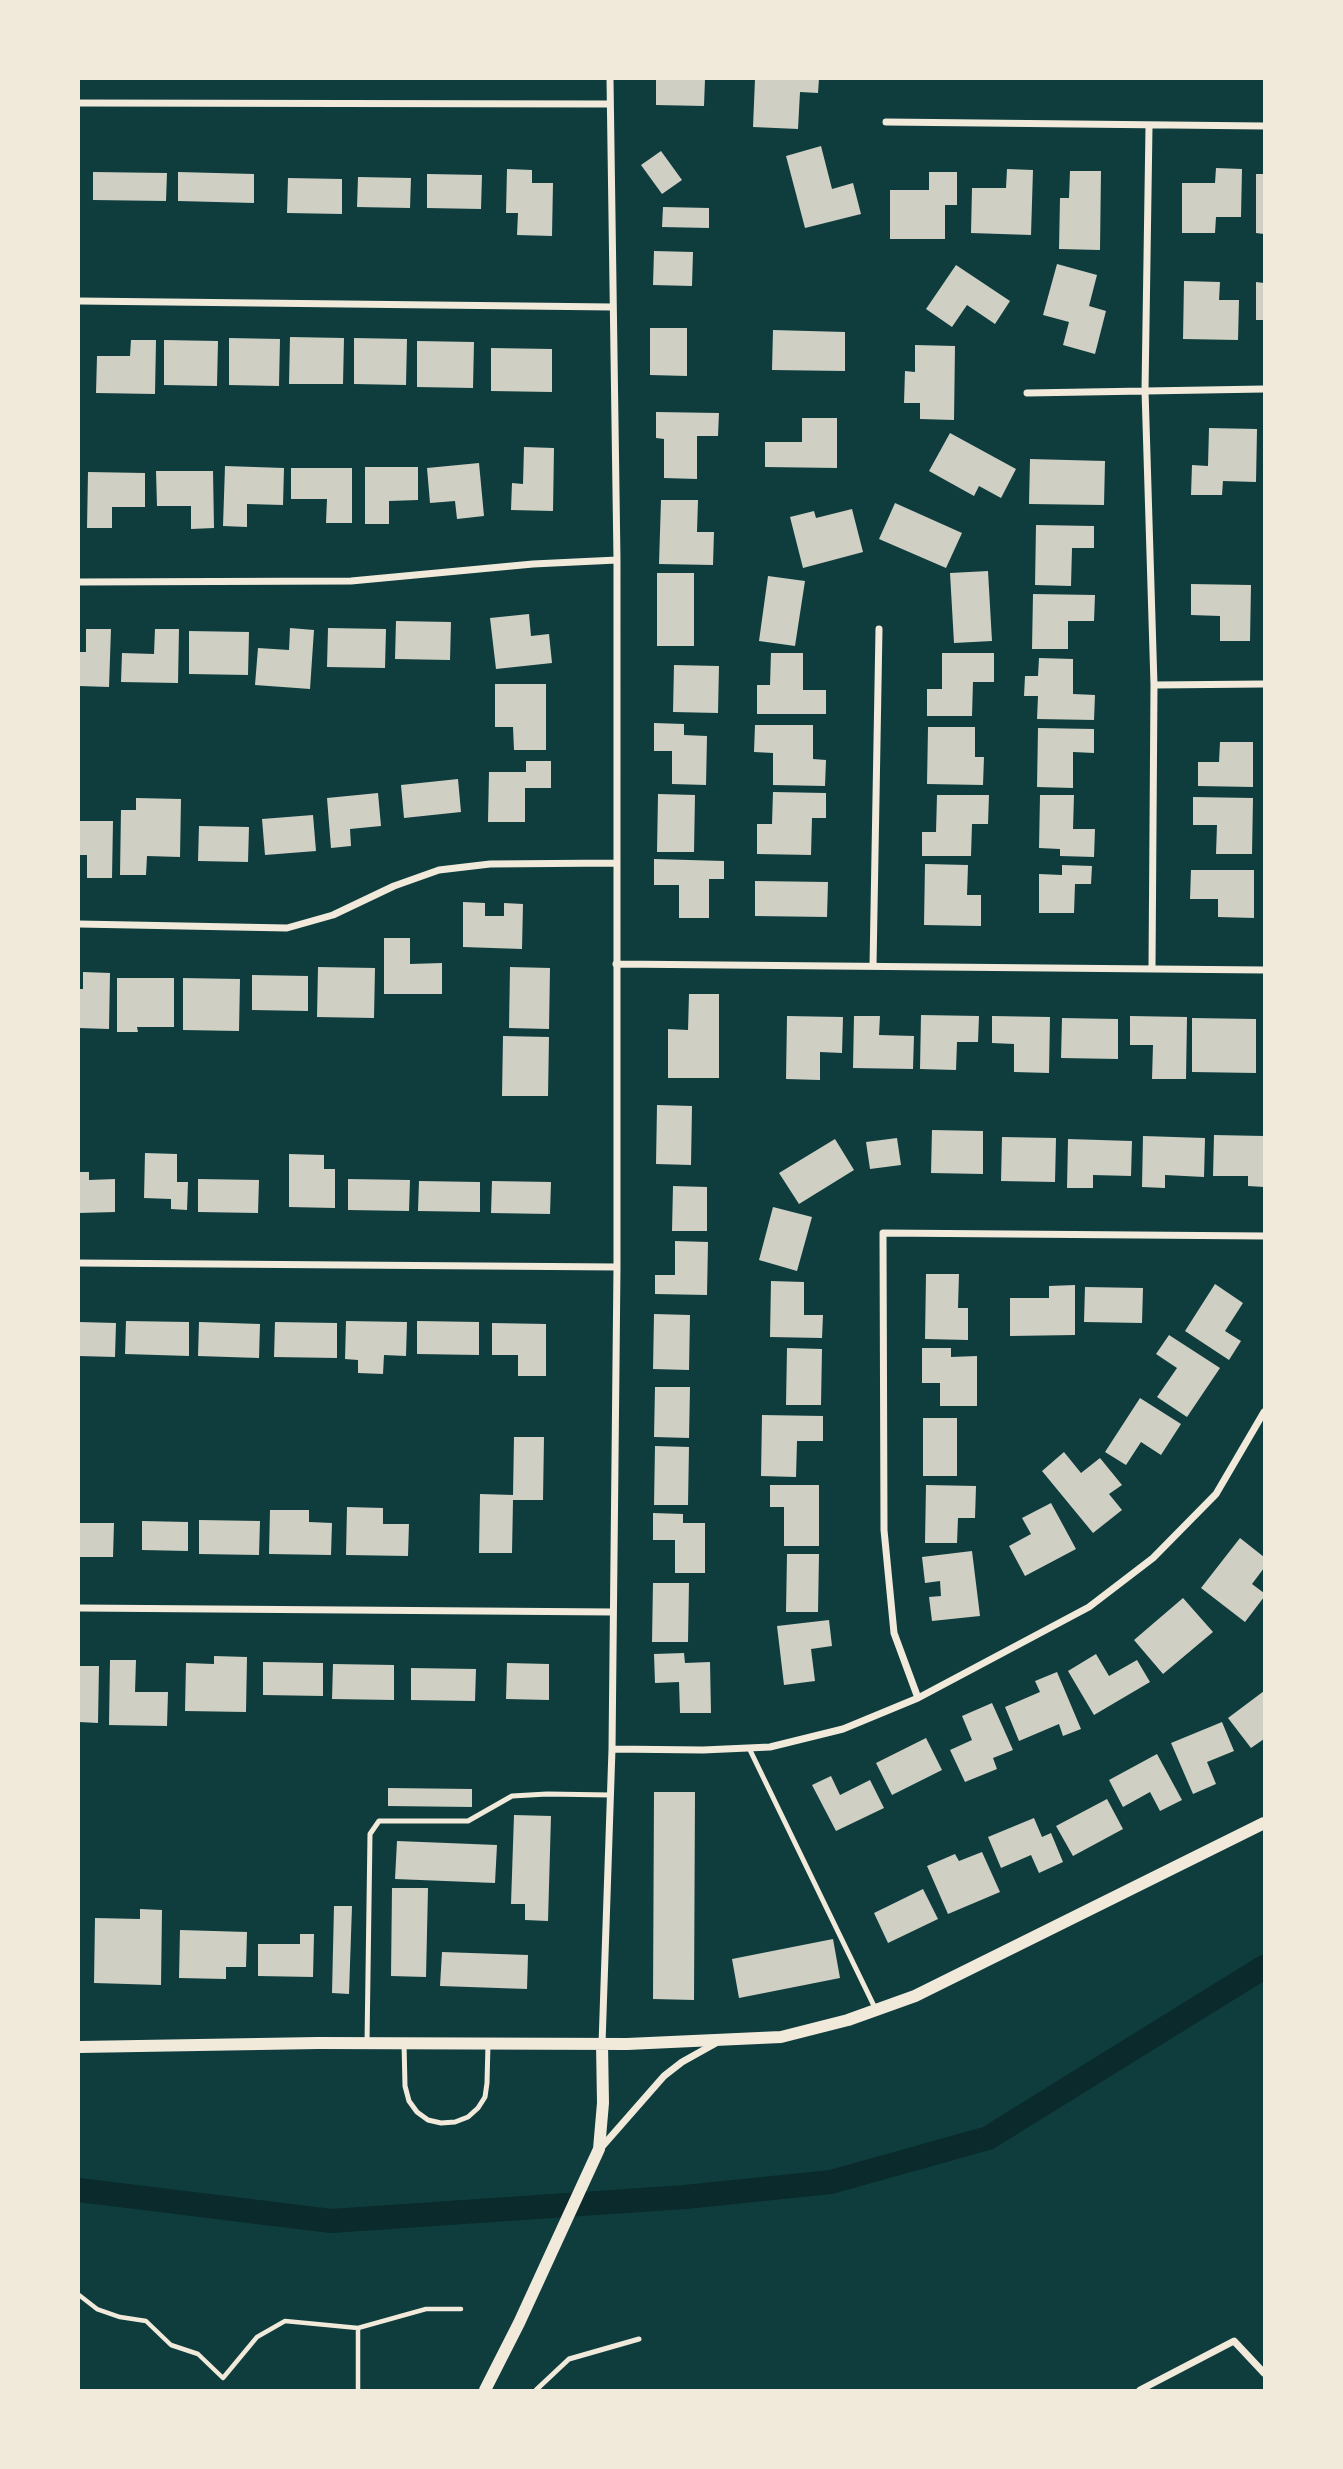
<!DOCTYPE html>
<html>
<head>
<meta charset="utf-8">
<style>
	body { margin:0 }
	#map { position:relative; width:1343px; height:2469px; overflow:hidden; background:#0f3d3e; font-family:"Asap Condensed",sans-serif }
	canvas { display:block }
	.frame { position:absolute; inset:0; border:80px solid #f1e9da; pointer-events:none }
</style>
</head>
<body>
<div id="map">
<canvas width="1343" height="2469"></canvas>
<div class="frame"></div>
</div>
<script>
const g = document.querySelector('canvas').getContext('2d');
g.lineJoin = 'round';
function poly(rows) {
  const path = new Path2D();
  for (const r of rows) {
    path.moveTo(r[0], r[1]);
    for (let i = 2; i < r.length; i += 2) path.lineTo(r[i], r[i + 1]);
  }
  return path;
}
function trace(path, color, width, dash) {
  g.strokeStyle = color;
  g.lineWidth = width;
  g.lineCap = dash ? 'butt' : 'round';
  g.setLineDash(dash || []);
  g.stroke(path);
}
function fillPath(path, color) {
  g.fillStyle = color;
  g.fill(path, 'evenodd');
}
const canal = poly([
	[79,2190,331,2221,685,2197,831,2182,988,2138,1264,1967]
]);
const building = poly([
	[656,79,705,79,704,106,656,105],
	[755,79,819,79,818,93,800,92,798,129,753,127],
	[821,146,832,189,853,183,861,214,805,228,786,156],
	[661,151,682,180,662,194,641,165],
	[1216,168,1242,169,1241,217,1216,217,1215,233,1182,233,1182,183,1215,183],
	[507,169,532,170,532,183,553,183,552,236,517,235,518,213,506,213],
	[1007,169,1033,170,1031,235,971,233,972,188,1006,188],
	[1070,171,1101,171,1100,250,1059,249,1060,198,1069,198],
	[93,172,167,173,166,201,93,200],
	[178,172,254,174,254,203,178,201],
	[929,172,957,172,957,205,945,205,945,239,890,239,890,190,929,190],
	[427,174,482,175,481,209,427,208],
	[1256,174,1264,174,1264,234,1256,233],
	[358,177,411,178,410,208,357,207],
	[288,178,342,179,342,214,287,213],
	[663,207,709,208,709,228,662,227],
	[654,251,693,252,692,286,653,285],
	[1057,264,1097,275,1089,306,1106,311,1095,354,1063,345,1069,322,1043,315],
	[956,265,1010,301,995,324,967,305,952,327,926,309],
	[1184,281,1220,282,1219,300,1239,300,1238,340,1183,339],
	[1256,282,1264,283,1264,320,1256,320],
	[650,328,687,328,687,376,650,375],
	[773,330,845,332,845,371,772,370],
	[290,337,344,338,343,384,289,384],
	[229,338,280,339,279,386,229,385],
	[354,338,407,339,406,385,354,384],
	[131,340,156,340,155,394,96,393,97,356,130,356],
	[164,340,218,341,217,386,164,385],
	[417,341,474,342,473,388,417,387],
	[915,345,955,346,954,420,920,419,920,403,904,403,905,371,915,372],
	[491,348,552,349,552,392,491,391],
	[656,412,719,413,718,436,697,436,697,479,664,478,664,439,656,438],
	[802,418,837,418,837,468,765,467,765,442,802,442],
	[1209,428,1257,429,1256,482,1223,481,1222,495,1191,495,1192,465,1208,466],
	[950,433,1016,469,1001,498,979,486,974,496,929,471],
	[524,447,554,448,553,511,511,510,512,483,523,484],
	[1030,459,1105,461,1104,505,1029,504],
	[479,463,484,516,457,519,455,501,430,503,427,468],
	[225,466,284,468,283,505,247,504,247,527,223,526],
	[365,467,418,467,418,500,389,501,389,524,365,524],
	[291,468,352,468,352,523,326,523,327,499,291,499],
	[156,471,213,471,214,528,191,529,191,506,157,506],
	[88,472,145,473,145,507,112,507,112,528,87,528],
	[661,500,698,500,697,532,714,532,713,565,659,564],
	[895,503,962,533,946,568,879,539],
	[852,509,863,552,803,568,790,517,814,511,816,518],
	[1036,525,1094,526,1094,548,1072,548,1071,586,1035,585],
	[988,571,992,641,954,643,950,573],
	[657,573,694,573,694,646,657,646],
	[768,576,805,581,795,646,759,641],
	[1191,584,1251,585,1250,641,1220,641,1220,616,1191,615],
	[1033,594,1095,595,1094,621,1068,621,1068,649,1032,649],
	[529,614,531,636,549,634,552,663,496,669,490,618],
	[396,621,451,622,450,660,395,659],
	[290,628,314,630,310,689,255,685,258,648,289,650],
	[328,628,386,629,385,668,327,667],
	[86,629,111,629,109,687,79,686,79,652,86,652],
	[155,629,179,629,178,683,121,682,122,653,154,654],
	[189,631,249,632,248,675,189,674],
	[771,653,803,653,803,690,826,690,826,714,757,714,757,685,770,685],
	[942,653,994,653,994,682,973,682,972,716,927,716,927,689,942,689],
	[1039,658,1073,659,1073,694,1095,695,1094,720,1037,719,1038,696,1024,696,1025,676,1038,676],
	[674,665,719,666,718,713,673,712],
	[495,684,546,684,546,750,514,750,513,727,495,727],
	[654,723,684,724,684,735,707,736,706,785,672,784,672,751,654,751],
	[755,725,813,725,813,759,826,760,825,786,773,785,773,753,754,752],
	[928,727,975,727,975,757,984,757,983,785,927,784],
	[1038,728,1094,729,1094,753,1073,752,1073,788,1037,787],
	[1220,742,1253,742,1253,787,1198,786,1198,762,1219,762],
	[526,761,551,761,551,788,525,788,525,822,488,822,489,772,526,772],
	[458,779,461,812,404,818,401,785],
	[773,792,826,793,826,818,812,818,811,855,757,854,757,824,772,824],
	[378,793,381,826,350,829,351,846,331,848,327,798],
	[658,794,695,795,694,852,657,852],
	[937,795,989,795,988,824,972,824,971,856,922,856,922,832,936,832],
	[1040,795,1074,795,1073,829,1095,829,1094,857,1060,856,1060,849,1039,848],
	[1193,797,1253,798,1252,854,1216,854,1217,825,1193,825],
	[136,798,181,799,180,857,147,856,146,875,120,875,121,810,136,810],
	[313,815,316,851,265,855,262,819],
	[79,821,113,821,112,878,87,878,87,855,79,855],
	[199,826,249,827,248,862,198,861],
	[654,859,724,861,724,879,709,879,709,918,679,918,679,885,654,885],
	[925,864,968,865,967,895,981,895,981,926,924,925],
	[1062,865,1092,866,1091,884,1075,884,1074,913,1039,913,1039,874,1062,875],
	[1191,870,1254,870,1254,918,1218,917,1218,899,1190,899],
	[755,881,828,882,827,917,755,916],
	[463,902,485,903,485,916,504,916,504,903,523,904,522,949,463,947],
	[384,938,410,938,410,964,442,963,442,994,384,994],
	[318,967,375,968,374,1018,317,1017],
	[510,967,550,968,549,1029,509,1028],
	[83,972,110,973,109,1029,79,1028,79,989,83,989],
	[252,975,308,976,308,1011,252,1010],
	[117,978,174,978,174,1027,137,1027,138,1032,117,1032],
	[183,978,240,979,239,1031,183,1030],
	[689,994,719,994,719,1078,668,1078,668,1029,688,1030],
	[921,1015,979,1016,978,1042,957,1042,956,1070,920,1069],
	[787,1016,843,1017,842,1053,820,1052,820,1080,786,1079],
	[854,1016,880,1016,879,1035,914,1036,913,1069,853,1068],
	[992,1016,1050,1017,1049,1073,1014,1072,1014,1044,992,1043],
	[1130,1016,1187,1017,1186,1079,1152,1079,1153,1045,1130,1045],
	[1062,1018,1118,1019,1118,1059,1061,1058],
	[1192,1018,1256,1019,1256,1073,1192,1072],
	[503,1036,549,1037,548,1096,502,1096],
	[657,1105,692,1106,691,1165,656,1164],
	[932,1130,983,1131,983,1174,931,1173],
	[1214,1135,1264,1136,1264,1187,1248,1186,1248,1176,1213,1176],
	[1143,1136,1205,1138,1204,1177,1165,1175,1165,1188,1142,1187],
	[1002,1137,1056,1138,1055,1182,1001,1181],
	[897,1138,901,1165,870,1169,866,1142],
	[835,1139,854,1170,799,1204,779,1173],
	[1068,1139,1132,1141,1131,1176,1093,1175,1093,1188,1067,1188],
	[145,1153,177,1154,177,1182,188,1182,187,1210,171,1209,171,1199,144,1198],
	[289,1154,324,1155,324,1169,335,1169,335,1208,289,1207],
	[79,1172,89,1172,89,1180,115,1179,115,1212,79,1213],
	[198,1179,259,1180,258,1213,198,1212],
	[348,1179,410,1180,409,1211,348,1210],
	[419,1181,480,1182,480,1212,418,1211],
	[492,1181,551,1182,550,1214,491,1213],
	[673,1186,707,1187,707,1231,672,1231],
	[773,1207,812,1217,797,1271,759,1260],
	[675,1241,708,1242,707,1295,655,1294,655,1275,675,1275],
	[926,1274,959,1274,958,1308,968,1308,968,1340,925,1339],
	[771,1281,804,1282,804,1315,823,1315,822,1338,770,1337],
	[1215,1284,1243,1303,1225,1331,1241,1341,1229,1360,1185,1331],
	[1075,1285,1075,1335,1010,1336,1010,1298,1049,1298,1049,1286],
	[1085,1287,1143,1288,1142,1323,1084,1322],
	[654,1314,690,1315,689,1370,653,1369],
	[126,1321,189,1322,189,1356,125,1354],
	[346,1321,407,1322,406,1356,384,1355,383,1374,358,1373,358,1360,345,1359],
	[417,1321,479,1322,479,1355,417,1354],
	[79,1322,116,1323,115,1357,79,1356],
	[199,1322,260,1324,259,1358,198,1356],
	[275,1322,337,1323,337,1358,274,1357],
	[492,1323,546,1324,546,1376,518,1376,518,1355,492,1355],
	[1169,1335,1220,1368,1187,1417,1157,1397,1177,1368,1156,1354],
	[787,1348,822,1349,821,1405,786,1405],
	[922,1348,951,1348,951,1357,977,1356,977,1406,940,1406,940,1383,922,1383],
	[655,1387,690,1387,689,1438,654,1437],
	[1140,1398,1181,1424,1161,1455,1141,1442,1126,1465,1105,1452],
	[762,1415,823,1416,823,1441,797,1441,796,1477,761,1476],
	[923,1418,957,1418,957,1476,923,1476],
	[514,1437,544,1437,543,1500,513,1500,512,1553,479,1553,480,1494,513,1495],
	[655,1446,689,1447,688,1505,654,1505],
	[1064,1452,1081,1473,1100,1458,1122,1485,1109,1494,1122,1510,1093,1533,1042,1471],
	[770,1485,819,1485,819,1546,784,1546,784,1507,770,1507],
	[926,1485,976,1486,975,1518,958,1518,957,1543,925,1543],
	[1051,1503,1076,1549,1025,1576,1009,1546,1031,1534,1022,1518],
	[347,1507,383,1508,383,1524,409,1524,408,1556,346,1555],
	[270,1510,309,1510,309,1522,332,1523,331,1555,269,1554],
	[653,1513,683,1514,683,1523,705,1523,705,1573,675,1573,675,1540,653,1540],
	[199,1520,260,1521,259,1555,199,1554],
	[142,1521,188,1522,188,1551,142,1550],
	[79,1523,114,1523,113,1557,79,1557],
	[1240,1538,1264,1557,1264,1568,1252,1584,1264,1593,1264,1597,1245,1622,1201,1588],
	[972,1551,980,1616,932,1621,929,1597,941,1596,940,1581,925,1583,922,1557],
	[787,1554,819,1554,818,1612,786,1612],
	[653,1583,689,1583,688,1642,652,1642],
	[1183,1598,1213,1632,1163,1674,1134,1640],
	[829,1620,832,1646,811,1649,815,1681,784,1685,777,1626],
	[684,1653,685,1663,710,1662,711,1713,680,1713,679,1682,655,1683,654,1654],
	[1096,1654,1109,1676,1137,1660,1150,1682,1094,1715,1068,1671],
	[214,1656,247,1657,246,1712,185,1711,186,1663,214,1664],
	[110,1660,136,1660,135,1692,168,1692,167,1726,109,1725],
	[263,1662,323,1663,323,1696,263,1695],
	[507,1663,549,1664,549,1700,506,1699],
	[333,1664,394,1665,394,1700,332,1699],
	[79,1666,99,1666,98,1723,79,1722],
	[411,1668,476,1669,475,1701,411,1700],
	[1057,1672,1081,1729,1063,1736,1059,1724,1019,1741,1005,1707,1040,1692,1035,1681],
	[1264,1691,1264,1739,1251,1748,1228,1718],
	[992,1703,1013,1750,993,1758,997,1769,965,1782,950,1750,972,1740,962,1716],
	[1222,1722,1234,1751,1207,1762,1216,1784,1193,1794,1171,1743],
	[926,1738,942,1770,892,1795,876,1763],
	[1157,1754,1182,1800,1160,1811,1150,1792,1123,1807,1109,1780],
	[831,1776,840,1795,870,1780,884,1808,836,1831,812,1785],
	[388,1788,472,1789,472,1807,388,1806],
	[654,1792,695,1792,694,2000,653,1999],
	[1107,1799,1123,1829,1073,1856,1056,1826],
	[514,1815,551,1816,548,1921,525,1920,525,1904,511,1904],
	[1034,1818,1042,1837,1051,1833,1063,1862,1039,1873,1031,1855,1001,1868,988,1837],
	[397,1841,497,1845,495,1883,395,1879],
	[982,1852,1000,1892,948,1914,927,1866,955,1854,959,1861],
	[392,1888,428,1888,426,1977,391,1976],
	[923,1889,938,1919,888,1943,874,1913],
	[334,1906,352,1906,349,1994,332,1993],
	[140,1909,162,1910,161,1985,94,1983,95,1918,140,1919],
	[180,1930,247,1932,246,1967,226,1967,226,1979,179,1978],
	[300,1934,314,1934,313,1977,258,1976,258,1944,300,1944],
	[833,1939,840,1978,739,1998,732,1959],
	[442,1952,528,1955,527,1989,440,1986]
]);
const path = poly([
	[79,2295,97,2309,120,2317,146,2321,171,2345,198,2354,223,2378,257,2337,285,2321,358,2328,426,2309,461,2309],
	[358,2328,358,2390]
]);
const service = poly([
	[749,1748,876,2010],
	[367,2043,370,1834,379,1821,468,1821,512,1796,547,1794,611,1795],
	[404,2043,405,2086,409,2101,417,2112,428,2120,441,2123,455,2122,468,2117,478,2108,485,2097,487,2083,488,2044],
	[536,2390,569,2359,639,2339]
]);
const minor = poly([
	[79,103,609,104],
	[886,122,1264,126],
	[1149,127,1145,390,1154,685,1152,968],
	[79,301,612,307],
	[1027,393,1264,389],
	[79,582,351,581,533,564,617,560],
	[1154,685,1264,684],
	[79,924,287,928,333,915,394,886,439,870,490,864,616,863],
	[616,964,1264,970],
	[873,966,879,629],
	[79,1263,617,1267],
	[79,1608,613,1612],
	[918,1698,894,1633,884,1530,883,1233,1264,1236],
	[612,1749,703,1750,770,1747,843,1729,918,1698,1089,1607,1153,1558,1216,1494,1264,1412],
	[602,2044,612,1749,617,1267,617,560,610,79],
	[600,2149,664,2076,682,2062,716,2043],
	[1140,2390,1234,2341,1264,2373]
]);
const tertiary = poly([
	[79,2047,318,2043,627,2044,781,2037,848,2020,915,1996,1264,1823],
	[485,2390,519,2323,599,2149,603,2103,602,2044]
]);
trace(canal, '#0a2a2b', 24);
fillPath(building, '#cfcfc3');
trace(path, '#f1e9da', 4.5);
trace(service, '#f1e9da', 5);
trace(minor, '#f1e9da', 7);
trace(tertiary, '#f1e9da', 12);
</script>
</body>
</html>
